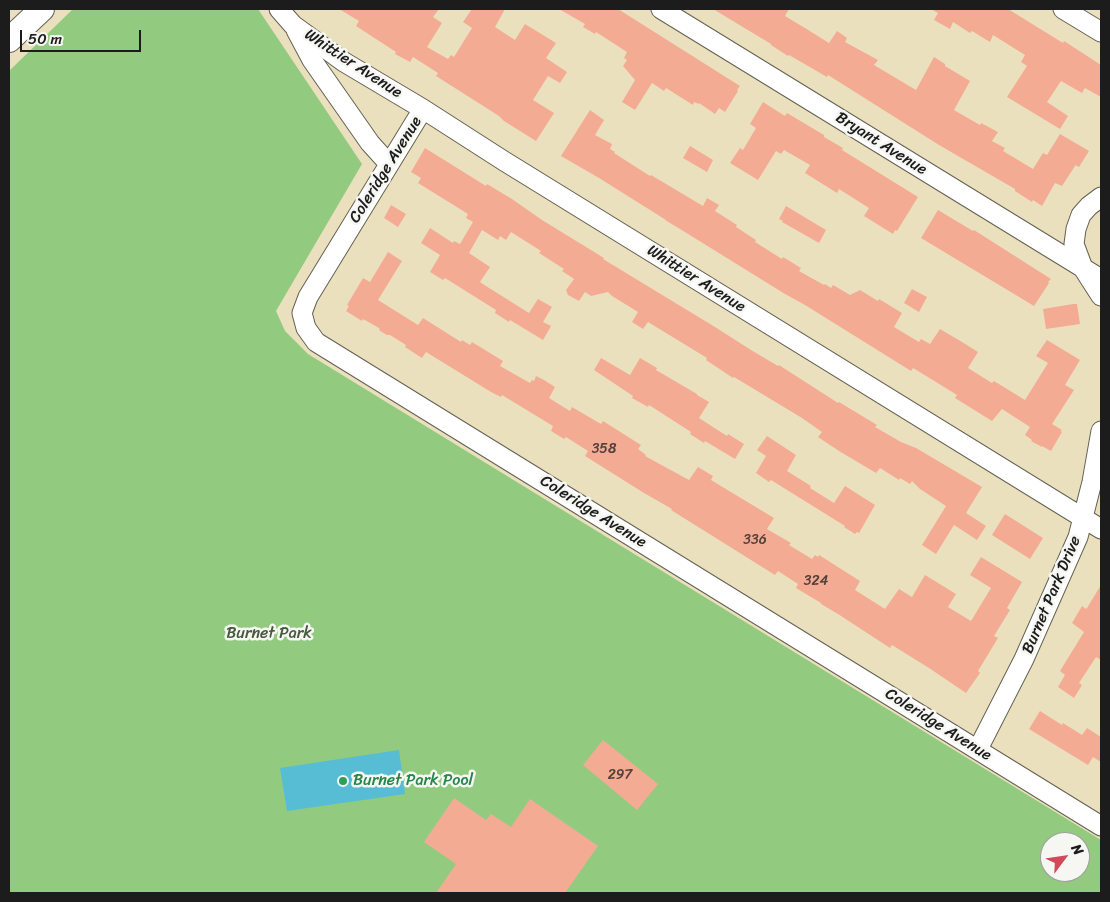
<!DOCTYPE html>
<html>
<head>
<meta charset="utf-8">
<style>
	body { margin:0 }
	#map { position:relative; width:1110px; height:902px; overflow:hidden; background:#ebe0bd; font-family:Sriracha,sans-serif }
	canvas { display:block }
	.frame { position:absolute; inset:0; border:10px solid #1c1c1c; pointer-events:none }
	.north { position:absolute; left:1040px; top:832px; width:50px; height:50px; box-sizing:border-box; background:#f6f6f2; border:1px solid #9f9f9c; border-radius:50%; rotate:59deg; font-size:14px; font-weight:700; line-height:20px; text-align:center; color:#1c1c1c }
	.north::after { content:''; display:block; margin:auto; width:18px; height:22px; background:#d1495b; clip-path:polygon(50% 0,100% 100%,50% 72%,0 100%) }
	.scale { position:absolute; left:20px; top:30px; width:121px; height:22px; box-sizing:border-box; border:2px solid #1c1c1c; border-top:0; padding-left:6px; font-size:15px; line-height:18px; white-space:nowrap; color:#1c1c1c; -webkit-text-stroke:4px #f6f6f2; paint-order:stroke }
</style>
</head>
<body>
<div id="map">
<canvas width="1110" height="902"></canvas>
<div class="frame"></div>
<div class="north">N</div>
<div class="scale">50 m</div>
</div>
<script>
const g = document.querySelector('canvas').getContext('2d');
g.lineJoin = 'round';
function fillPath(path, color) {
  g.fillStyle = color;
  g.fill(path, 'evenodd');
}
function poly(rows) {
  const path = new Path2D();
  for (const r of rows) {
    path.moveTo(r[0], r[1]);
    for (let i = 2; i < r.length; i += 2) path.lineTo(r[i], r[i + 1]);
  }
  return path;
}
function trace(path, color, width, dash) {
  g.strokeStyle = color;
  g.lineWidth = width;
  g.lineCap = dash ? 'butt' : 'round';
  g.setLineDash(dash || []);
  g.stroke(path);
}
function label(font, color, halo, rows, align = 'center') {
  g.font = font + ' Sriracha,sans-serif';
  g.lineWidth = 5;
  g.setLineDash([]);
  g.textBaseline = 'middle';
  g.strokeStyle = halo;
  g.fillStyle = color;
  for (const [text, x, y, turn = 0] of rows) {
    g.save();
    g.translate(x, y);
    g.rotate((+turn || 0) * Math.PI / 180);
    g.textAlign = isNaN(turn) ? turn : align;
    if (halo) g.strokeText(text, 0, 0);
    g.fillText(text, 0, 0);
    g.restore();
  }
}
const green = poly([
	[73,9,258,9,362,164,276,311,285,331,308,354,1101,840,1101,893,9,893,9,71],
	[1050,842,1080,842,1080,872,1050,872]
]);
const water = poly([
	[399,750,405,794,287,811,280,768]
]);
const building = poly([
	[339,9,439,9,433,17,442,23,427,47,448,59,451,55,454,57,472,28,463,22,472,9,505,9,495,27,515,40,525,24,556,43,546,58,567,72,560,83,548,76,533,100,554,113,536,141,504,121,499,116,436,76,438,73,413,57,410,62,395,54,396,52,356,26,359,21],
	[559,9,618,9,740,86,737,90,738,91,725,112,719,108,715,114,699,103,699,104,694,102,693,105,666,88,664,91,652,83,635,110,622,102,635,80,623,66,627,60,624,58,627,52,596,32,595,34,583,27,585,24],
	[713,9,789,9,785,16,805,28,829,43,837,31,847,38,845,42,878,60,874,65,916,90,934,57,945,64,945,66,970,81,954,110,980,125,981,123,998,132,992,141,1005,148,1003,151,1033,169,1043,153,1047,155,1060,134,1089,151,1079,167,1075,165,1075,166,1062,186,1055,183,1042,206,1033,200,1032,202,1015,191,1015,189,939,145,828,75,827,77,789,55,788,56,771,45,771,44],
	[931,9,1008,9,1063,43,1064,41,1101,65,1101,97,1085,88,1082,93,1061,81,1047,102,1068,116,1060,129,1007,97,1027,66,1021,62,1025,55,993,35,990,42,972,31,970,33,953,22,950,29,934,20,938,13],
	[763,102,785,116,787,113,824,135,824,137,843,148,842,150,918,197,897,231,895,230,893,234,864,216,869,208,839,189,837,193,805,173,810,165,784,150,781,154,776,151,758,180,730,163,740,148,743,150,756,128,750,124],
	[590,110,604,120,595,135,612,144,610,149,615,152,614,153,650,176,651,175,703,206,707,198,719,205,715,211,737,225,736,227,756,240,755,242,782,259,783,257,801,268,799,271,824,285,825,284,831,288,833,285,850,295,860,290,878,301,879,299,902,313,894,327,919,342,921,339,930,344,940,329,962,342,978,352,968,368,992,383,994,381,1025,400,1048,363,1036,356,1047,340,1080,360,1065,385,1074,390,1052,424,1062,430,1060,431,1062,432,1051,451,1042,446,1042,447,1031,441,1032,440,1025,435,1030,427,1002,409,992,421,955,398,957,395,936,382,913,368,911,371,805,305,785,294,680,229,665,220,666,220,599,178,561,156],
	[690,146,713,160,707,172,683,158],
	[425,148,486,186,487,184,512,199,542,220,604,258,603,259,715,327,751,350,778,366,779,365,838,403,839,402,877,425,875,427,901,442,916,448,982,487,966,513,986,526,977,540,954,525,936,554,922,545,946,506,920,489,912,481,910,484,900,478,899,480,880,468,876,473,839,451,818,437,822,432,802,418,734,377,733,378,706,360,707,358,648,322,643,329,632,322,638,312,612,296,608,292,591,296,585,292,579,301,568,295,566,290,574,279,562,271,564,269,539,253,541,251,511,232,506,240,500,236,498,240,482,230,469,253,490,267,480,282,486,286,529,313,538,299,552,307,543,322,551,326,543,340,510,320,509,322,495,313,496,310,445,278,443,280,430,272,440,255,421,243,430,228,453,243,454,241,460,244,473,222,466,218,468,214,418,183,421,178,411,172],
	[391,205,406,214,398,227,384,218],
	[786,206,826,230,819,243,782,222,783,221,779,219],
	[938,210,973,231,974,230,1051,279,1048,282,1049,283,1034,306,921,238],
	[388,252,402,261,378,300,418,325,423,318,461,342,462,340,470,345,472,342,503,361,500,366,530,383,532,380,534,381,536,376,544,380,555,387,549,398,570,411,572,407,601,424,603,421,641,445,638,449,646,455,645,456,689,480,698,467,713,476,711,480,774,518,767,529,791,543,789,545,812,559,815,555,818,557,819,555,860,581,855,590,885,609,899,589,912,597,925,575,956,594,948,607,971,621,991,588,970,575,981,557,1022,582,1007,608,1010,610,994,636,998,638,978,671,980,673,966,693,929,668,892,645,890,648,838,614,821,604,821,603,796,588,798,584,778,571,775,575,671,510,672,509,644,493,585,456,588,451,566,437,564,439,551,431,553,426,502,395,501,397,491,392,426,352,422,358,405,347,406,345,390,335,387,335,380,331,379,328,363,319,362,321,346,311,349,306,347,305,363,278,370,282],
	[912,289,927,297,919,312,904,303],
	[1073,304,1077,304,1080,324,1046,329,1043,309],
	[601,358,630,375,640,358,657,368,656,370,697,394,697,395,709,402,699,418,727,436,728,434,744,444,735,459,705,441,704,443,690,434,691,432,649,405,648,407,632,398,633,396,594,370],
	[767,436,796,455,787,471,811,486,810,488,834,503,845,486,875,505,859,533,857,532,855,534,844,527,845,526,771,480,769,482,756,473,766,456,757,450],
	[1005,514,1043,538,1030,559,992,535],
	[1101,585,1101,660,1096,657,1079,683,1082,685,1074,698,1058,687,1065,675,1060,671,1084,632,1072,623,1082,606,1086,609,1087,608],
	[1040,711,1062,725,1063,723,1082,735,1087,728,1101,737,1101,762,1093,757,1088,765,1029,729],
	[603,740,658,784,637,810,583,765],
	[454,798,486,820,491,814,511,827,530,799,598,846,565,893,436,893,456,864,424,842]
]);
const minor = poly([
	[279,9,293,25,344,62,423,109,504,161,1101,529],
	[661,9,1101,279],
	[1063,9,1101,32],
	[296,30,312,60,370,143,389,164],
	[423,109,308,297,302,313,306,328,316,342,1101,826],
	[1101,197,1089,206,1081,215,1076,229,1074,244,1083,268,1101,296],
	[978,749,1024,659,1078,537,1092,482,1101,431]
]);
const tertiary = poly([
	[9,40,42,9]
]);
const markers = [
	[343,781,5,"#2e9e5b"]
];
const numberNames = [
	["358",604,449],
	["336",755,540],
	["324",816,581],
	["297",620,775]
];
const streetNames = [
	["Whittier Avenue",353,64,33],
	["Bryant Avenue",881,144,32],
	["Coleridge Avenue",386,170,-58],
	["Whittier Avenue",696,279,32],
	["Coleridge Avenue",593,512,32],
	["Burnet Park Drive",1052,595,-67],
	["Coleridge Avenue",938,725,32]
];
const parkNames = [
	["Burnet Park",269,634]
];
const leisureNames = [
	["Burnet Park Pool",353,781]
];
fillPath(green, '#92cb7f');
fillPath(water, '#57bdd5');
fillPath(building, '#f4ab94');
trace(minor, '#646154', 21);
trace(tertiary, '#646154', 26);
trace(minor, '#fff', 19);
trace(tertiary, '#fff', 24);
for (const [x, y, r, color] of markers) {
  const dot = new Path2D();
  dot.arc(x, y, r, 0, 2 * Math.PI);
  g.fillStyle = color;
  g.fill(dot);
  trace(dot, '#f6f6f2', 2);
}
label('14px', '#52403a', null, numberNames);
label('16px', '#1c1c1c', '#f6f6f2', streetNames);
label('16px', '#45593f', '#f6f6f2', parkNames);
label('16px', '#27864d', '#f6f6f2', leisureNames, 'left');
</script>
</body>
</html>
